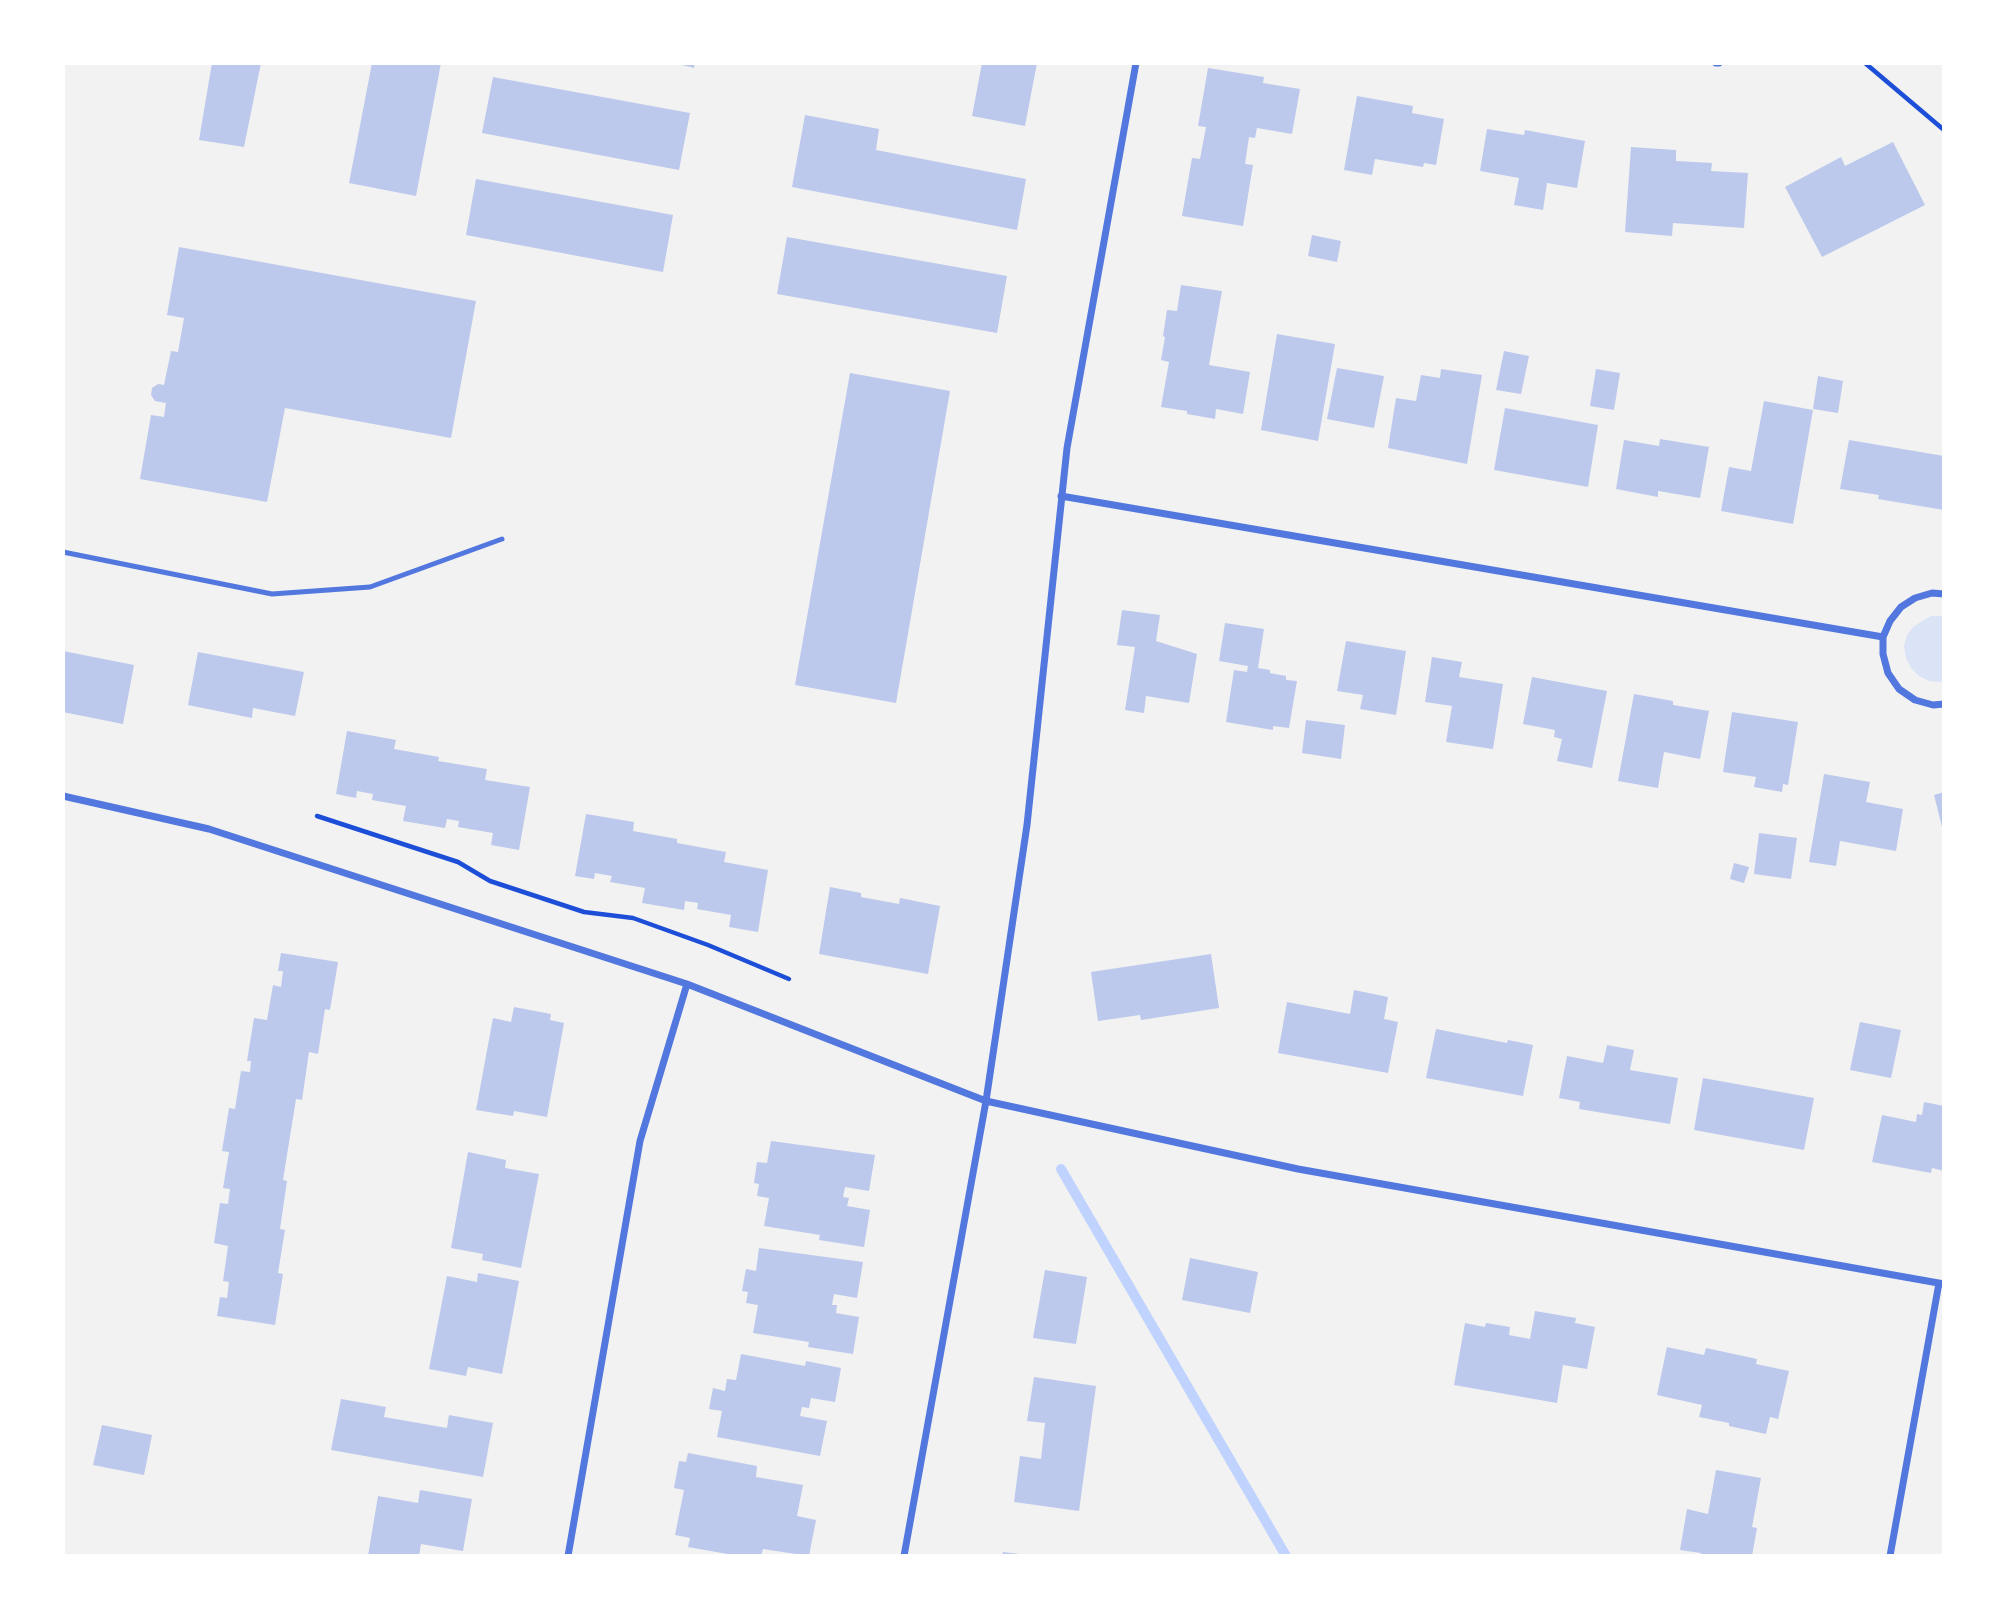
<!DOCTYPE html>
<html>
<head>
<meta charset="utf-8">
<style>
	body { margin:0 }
	#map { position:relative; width:2007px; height:1619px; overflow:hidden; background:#f2f2f2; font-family:Rubik,sans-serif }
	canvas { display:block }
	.frame { position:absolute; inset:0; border:65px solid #fff; pointer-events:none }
</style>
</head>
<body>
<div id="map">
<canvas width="2007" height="1619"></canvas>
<div class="frame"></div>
</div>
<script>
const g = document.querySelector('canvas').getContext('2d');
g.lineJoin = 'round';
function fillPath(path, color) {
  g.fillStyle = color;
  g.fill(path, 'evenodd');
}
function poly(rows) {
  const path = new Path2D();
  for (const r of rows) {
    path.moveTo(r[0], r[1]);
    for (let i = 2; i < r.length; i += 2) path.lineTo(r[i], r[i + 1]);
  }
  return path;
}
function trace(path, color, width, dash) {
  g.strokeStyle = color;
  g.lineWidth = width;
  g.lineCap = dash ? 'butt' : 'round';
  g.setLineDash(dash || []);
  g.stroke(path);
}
const green = poly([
	[1931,616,1944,616,1944,681,1941,682,1929,681,1919,676,1911,668,1906,658,1904,646,1907,635,1914,626]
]);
const stream = poly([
	[1061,1169,1286,1556]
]);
const building = poly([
	[212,63,261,63,244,147,199,140],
	[372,63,441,63,416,196,349,183],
	[674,63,695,63,694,68],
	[982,63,1037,63,1025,126,972,116],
	[1208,68,1264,77,1263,83,1300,89,1292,134,1257,128,1255,138,1249,137,1245,164,1253,165,1243,226,1182,216,1192,158,1200,159,1206,127,1198,126],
	[493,77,690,113,679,170,482,133],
	[1357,96,1413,106,1412,113,1444,119,1436,165,1424,163,1423,167,1375,159,1372,175,1344,170],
	[805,115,879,129,876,150,1026,179,1017,230,792,187],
	[1487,129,1524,135,1525,130,1585,141,1577,188,1547,183,1543,210,1514,205,1519,178,1480,171],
	[1893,142,1925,205,1822,257,1785,187,1841,157,1845,166],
	[1631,147,1676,150,1676,161,1712,163,1711,171,1748,173,1744,228,1673,223,1672,236,1625,232],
	[476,179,673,215,663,272,466,235],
	[1312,235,1341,241,1337,262,1308,256],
	[787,237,1007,276,997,333,777,294],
	[179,247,476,301,451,438,285,408,267,502,140,479,151,415,164,417,166,403,155,401,151,395,152,388,158,384,164,385,171,351,178,352,184,318,167,315],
	[1181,285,1222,291,1209,365,1250,372,1243,414,1216,409,1215,419,1187,414,1187,411,1161,407,1169,362,1161,360,1165,337,1163,336,1167,310,1177,311],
	[1277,334,1335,344,1318,441,1261,430],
	[1504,351,1529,356,1521,394,1496,390],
	[1337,368,1384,376,1374,428,1327,419],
	[1441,369,1482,375,1467,464,1388,448,1396,398,1416,401,1421,375,1440,378],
	[1596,369,1620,373,1614,410,1590,406],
	[850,373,950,391,896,703,795,685],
	[1818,376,1843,381,1838,413,1813,409],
	[1764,401,1813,410,1793,524,1721,511,1729,467,1751,471],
	[1505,408,1598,425,1588,487,1494,470],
	[1660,439,1709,447,1700,498,1658,491,1658,497,1616,489,1624,440,1659,446],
	[1849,440,1944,456,1944,510,1878,499,1879,495,1840,489],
	[1122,610,1160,615,1156,641,1197,654,1189,703,1146,696,1144,713,1125,710,1135,647,1117,645],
	[1225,623,1264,629,1258,668,1270,670,1270,673,1286,676,1286,680,1297,681,1289,728,1273,726,1273,730,1226,722,1234,670,1247,672,1248,666,1219,661],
	[1346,641,1406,651,1396,715,1360,709,1363,695,1337,691],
	[63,651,134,665,123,724,63,712],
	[198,652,304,672,295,716,253,708,252,718,188,705],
	[1432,657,1462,662,1459,677,1503,684,1493,749,1446,742,1452,706,1425,702],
	[1532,677,1607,691,1592,768,1557,761,1562,739,1554,737,1555,730,1523,724],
	[1634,694,1673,701,1673,705,1709,711,1700,759,1664,752,1658,788,1618,781],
	[1732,712,1798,722,1788,785,1783,784,1782,792,1754,787,1756,777,1723,772],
	[1306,720,1345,725,1341,759,1302,753],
	[347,731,396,740,394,749,439,757,438,761,487,769,485,780,530,787,519,850,491,845,493,833,458,827,459,821,447,819,445,828,403,821,406,806,372,800,373,794,357,791,356,798,336,794],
	[1824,774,1870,782,1866,802,1903,809,1896,851,1840,841,1836,866,1809,862],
	[1944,792,1944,831,1943,831,1934,795],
	[586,814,634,822,633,831,677,839,677,843,726,852,724,862,768,870,758,932,729,927,731,915,697,909,698,903,685,901,684,910,642,903,645,888,610,882,612,876,595,873,594,879,575,876],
	[1759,833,1797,838,1791,879,1754,874],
	[1734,863,1749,867,1744,883,1730,879],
	[830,887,861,893,861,897,899,904,900,898,940,906,928,974,819,954],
	[281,953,338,962,330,1010,325,1009,318,1054,309,1052,302,1100,296,1099,283,1180,287,1181,280,1229,285,1230,278,1273,283,1274,275,1325,217,1316,220,1297,227,1298,229,1282,223,1281,228,1246,214,1243,220,1203,228,1204,230,1189,223,1188,229,1152,222,1151,229,1108,235,1109,241,1071,250,1072,251,1061,247,1061,254,1018,267,1020,273,985,281,987,283,971,278,971],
	[1211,954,1219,1008,1141,1020,1140,1015,1098,1021,1091,972],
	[1354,990,1388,997,1384,1019,1398,1022,1388,1073,1278,1053,1287,1002,1350,1014],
	[514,1007,551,1014,550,1020,564,1023,547,1117,514,1111,513,1116,476,1110,493,1018,511,1022],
	[1860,1022,1901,1030,1891,1078,1850,1070],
	[1436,1029,1507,1043,1508,1040,1533,1045,1523,1096,1426,1078],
	[1607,1045,1634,1050,1630,1070,1678,1078,1670,1124,1579,1109,1580,1102,1559,1098,1567,1056,1603,1063],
	[1703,1078,1814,1098,1804,1150,1694,1130],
	[1924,1102,1944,1106,1944,1171,1932,1168,1931,1173,1872,1162,1882,1115,1916,1122,1917,1114,1922,1115],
	[771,1141,875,1155,869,1191,845,1187,843,1197,849,1198,847,1206,870,1210,864,1247,819,1240,820,1235,764,1226,769,1198,757,1196,759,1184,754,1183,757,1162,767,1163],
	[468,1152,506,1160,505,1168,539,1174,521,1268,482,1260,483,1254,451,1248],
	[759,1248,863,1262,857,1298,834,1294,832,1305,837,1305,836,1313,859,1317,853,1354,808,1347,809,1342,753,1333,758,1305,746,1303,748,1292,742,1291,746,1269,756,1271],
	[1190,1258,1258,1272,1250,1313,1182,1300],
	[1045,1270,1087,1277,1076,1344,1033,1338],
	[478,1273,519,1281,502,1374,468,1367,466,1376,429,1369,447,1276,477,1282],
	[1535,1311,1576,1318,1575,1323,1595,1327,1587,1369,1563,1365,1557,1403,1454,1385,1465,1323,1485,1327,1486,1323,1510,1327,1509,1335,1530,1339],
	[1667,1347,1704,1355,1706,1348,1757,1359,1756,1364,1789,1371,1778,1419,1770,1417,1766,1434,1729,1426,1729,1423,1699,1417,1702,1405,1657,1395],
	[741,1354,805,1366,806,1361,841,1368,835,1402,811,1398,809,1408,802,1407,800,1416,827,1421,820,1456,717,1437,722,1411,709,1409,713,1388,725,1391,727,1379,736,1380],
	[1034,1377,1096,1386,1079,1511,1014,1502,1020,1456,1041,1459,1045,1423,1027,1421],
	[341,1399,386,1407,384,1417,447,1428,449,1415,493,1423,483,1477,331,1450],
	[102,1425,152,1435,144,1475,93,1465],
	[688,1453,757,1466,756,1477,803,1485,797,1516,816,1520,809,1556,763,1549,761,1556,739,1556,688,1547,690,1538,675,1535,684,1490,674,1488,679,1461,686,1462],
	[1716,1470,1761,1478,1752,1527,1757,1528,1752,1556,1700,1556,1701,1553,1680,1550,1687,1509,1708,1514],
	[420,1490,472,1499,463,1551,421,1544,419,1556,368,1556,378,1496,418,1503],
	[1003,1552,1020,1554,1020,1556,1002,1556]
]);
const path = poly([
	[1865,63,1944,130],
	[317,816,458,862,490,881,584,912,633,918,708,945,789,979]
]);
const service = poly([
	[63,552,272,594,370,587,502,539]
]);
const minor = poly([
	[1716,63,1719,63],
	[1061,496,1883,637],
	[1944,594,1932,593,1915,598,1901,607,1890,621,1883,637,1883,654,1888,673,1899,689,1915,700,1933,705,1944,704],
	[63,796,209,829,687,984,986,1101,1298,1169,1944,1284],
	[568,1556,640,1141,687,984],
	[904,1556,986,1101,1027,825,1067,448,1136,63],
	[1890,1556,1939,1283]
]);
fillPath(green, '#dbe4f7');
trace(stream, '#bfd3fe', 10);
fillPath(building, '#bdc9ec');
trace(path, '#1d4ed8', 4.5);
trace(service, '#5277de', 5);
trace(minor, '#5277de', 7);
</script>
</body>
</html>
